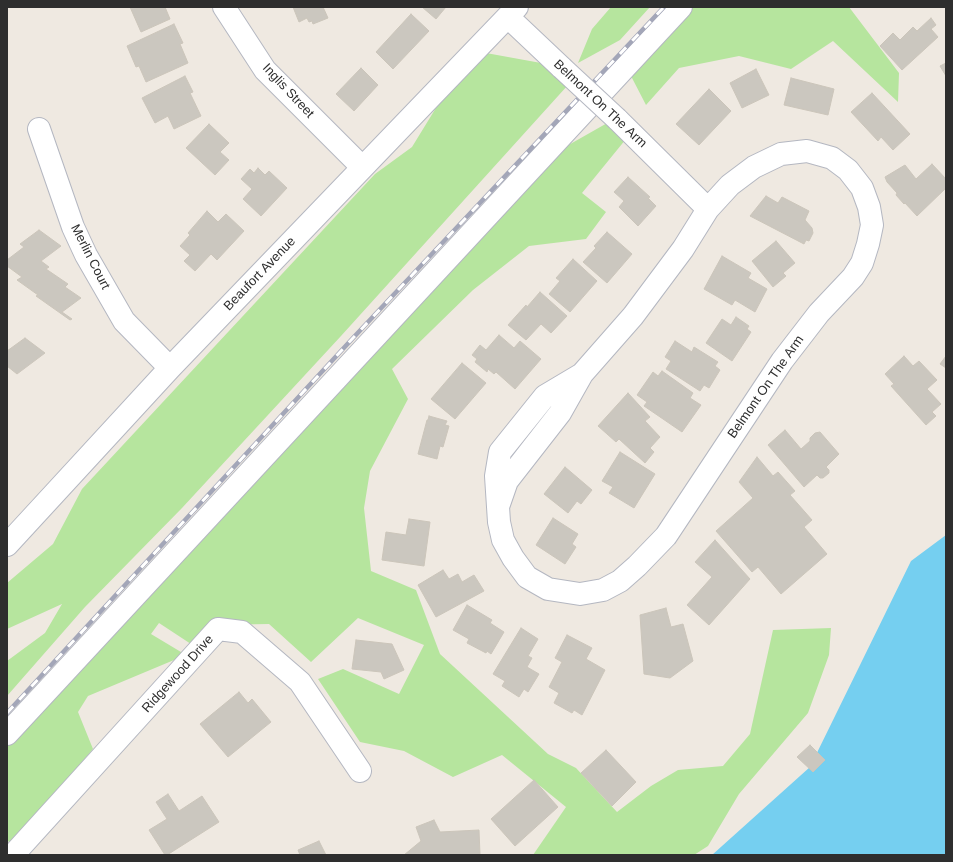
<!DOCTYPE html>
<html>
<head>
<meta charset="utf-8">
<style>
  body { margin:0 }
  #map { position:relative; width:953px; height:862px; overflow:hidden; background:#efe9e1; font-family:Arial,sans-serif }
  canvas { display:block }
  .frame { position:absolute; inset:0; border:8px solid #2e2e2e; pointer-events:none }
</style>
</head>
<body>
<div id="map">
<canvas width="953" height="862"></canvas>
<div class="frame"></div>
</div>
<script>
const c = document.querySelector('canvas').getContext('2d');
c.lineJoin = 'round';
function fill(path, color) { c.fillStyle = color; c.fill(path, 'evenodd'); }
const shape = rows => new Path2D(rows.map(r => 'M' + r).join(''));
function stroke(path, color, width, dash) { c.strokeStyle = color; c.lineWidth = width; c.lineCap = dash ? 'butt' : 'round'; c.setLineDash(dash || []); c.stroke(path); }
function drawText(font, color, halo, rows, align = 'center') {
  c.font = font + ' Arial,sans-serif'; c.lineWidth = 3.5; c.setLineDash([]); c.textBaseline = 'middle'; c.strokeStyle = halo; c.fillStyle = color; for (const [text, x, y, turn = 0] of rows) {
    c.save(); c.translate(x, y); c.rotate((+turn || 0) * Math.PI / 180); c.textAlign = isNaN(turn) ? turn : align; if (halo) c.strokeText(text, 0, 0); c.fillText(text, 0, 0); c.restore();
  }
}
const green = shape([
  [611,7,650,7,620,40,578,63,592,29],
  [690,7,849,7,899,73,898,102,833,41,791,69,739,56,679,68,646,105,631,76],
  [486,53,541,63,568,85,341,336,182,508,85,607,7,696,7,661,45,633,62,604,7,629,7,583,53,544,82,489,375,174,412,147,439,103],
  [609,122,626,139,582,193,606,212,586,239,529,246,473,290,392,369,408,399,370,471,364,508,371,571,416,590,440,654,548,754,576,768,617,812,651,786,678,770,723,766,750,734,773,630,831,628,829,655,808,713,739,794,708,846,694,855,533,855,566,807,502,755,453,777,404,751,360,742,318,679,343,669,399,694,424,645,358,618,311,662,269,624,213,625,194,646,159,623,151,634,186,655,88,696,78,712,93,749,13,843,7,841,7,744,565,147]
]);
const water = shape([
  [946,535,946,855,712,855,810,767,911,561]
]);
const building = shape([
  [130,7,165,7,170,19,141,32,130,7],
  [293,7,323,7,328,18,313,24,312,21,309,22,307,18,299,22,293,7],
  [422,7,446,7,436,19,422,7],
  [411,14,429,31,393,69,376,52,411,14],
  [931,18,936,25,931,29,938,37,902,70,880,46,893,33,900,40,913,27,917,31,931,18],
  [174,24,183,43,180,44,188,63,146,82,139,66,136,67,127,46,174,24],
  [946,63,946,76,940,66,946,63],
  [361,68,378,85,354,111,336,94,361,68],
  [756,69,769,95,742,108,730,83,756,69],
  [185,76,193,92,190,93,201,116,174,129,168,116,155,123,142,98,185,76],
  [791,78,834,89,828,115,784,105,791,78],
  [709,89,731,111,699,145,676,124,709,89],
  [872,93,910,134,893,150,881,137,878,141,851,112,872,93],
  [209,124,229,143,220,152,229,160,215,175,186,148,209,124],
  [932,164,946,179,946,188,917,216,905,203,904,204,896,195,897,193,887,182,885,177,905,165,916,179,932,164],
  [258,168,265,175,269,171,287,188,261,216,243,199,252,189,241,179,250,169,254,173,258,168],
  [628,177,650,197,648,198,656,206,638,226,619,207,624,201,614,192,628,177],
  [766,196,778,203,782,197,809,211,805,220,812,228,813,233,809,241,806,240,804,244,750,216,766,196],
  [207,211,218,222,226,214,244,231,217,260,211,254,195,271,184,261,190,255,180,246,190,235,188,233,207,211],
  [39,230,61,246,41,261,49,267,46,269,68,284,65,287,81,298,62,312,72,319,70,320,36,296,38,295,17,280,22,277,7,266,7,260,24,247,20,244,39,230],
  [607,232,632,254,607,283,583,262,596,248,594,246,607,232],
  [776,241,795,263,783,273,786,276,773,287,752,261,776,241],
  [722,256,751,273,748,278,767,289,755,312,735,300,732,305,704,289,722,256],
  [573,259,597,281,570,312,549,294,560,281,556,278,573,259],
  [540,292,567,316,551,333,541,324,526,340,508,325,526,305,527,307,540,292],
  [736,317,749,326,747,329,751,332,732,361,706,343,722,319,731,325,736,317],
  [499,335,514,348,520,341,541,359,515,389,496,372,494,374,488,369,487,372,475,362,477,359,472,355,480,345,486,350,499,335],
  [25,338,45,353,17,374,7,366,7,351,25,338],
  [675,341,692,352,694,347,718,362,715,366,720,370,709,388,704,385,700,391,666,369,671,361,665,357,675,341],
  [904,356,913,366,919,361,937,380,927,389,941,404,932,412,936,416,926,425,891,386,894,384,885,374,904,356],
  [946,356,946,368,940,364,946,356],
  [462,363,486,383,455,419,431,399,462,363],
  [662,371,693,393,690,398,701,405,682,432,644,406,647,402,637,395,653,372,658,376,662,371],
  [628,393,650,417,645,421,660,437,650,448,654,452,645,463,619,439,616,442,598,426,628,393],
  [429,416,447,421,445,425,449,426,443,447,440,446,437,459,418,454,427,420,428,420,429,416],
  [785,430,801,449,810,441,810,438,815,433,820,432,839,454,826,467,829,470,829,473,823,478,820,478,817,475,804,487,768,445,785,430],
  [620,452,655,474,634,508,609,493,613,487,602,481,620,452],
  [757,457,773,476,778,472,795,491,790,495,812,520,804,527,827,554,781,594,758,567,752,572,716,531,753,498,739,482,757,457],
  [565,467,592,490,581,504,577,501,568,513,544,494,565,467],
  [553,518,578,534,572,544,576,547,565,564,536,545,553,518],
  [409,519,430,522,424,566,382,560,386,532,406,535,409,519],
  [715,540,750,579,709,625,687,605,712,577,695,562,715,540],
  [443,570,449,579,458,574,462,582,474,575,484,591,436,617,418,585,443,570],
  [467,605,492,620,490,623,504,632,491,654,487,651,486,653,467,643,469,639,453,630,467,605],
  [666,608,671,627,683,624,693,661,670,678,644,674,640,615,666,608],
  [521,628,538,639,528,656,532,658,527,667,539,674,528,692,524,689,519,697,502,686,505,681,493,674,521,628],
  [567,635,592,648,586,659,605,670,582,715,574,710,572,713,554,703,559,693,549,687,562,662,555,658,567,635],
  [356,640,392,644,404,670,384,679,381,672,352,669,356,640],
  [239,692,248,703,252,699,271,722,228,757,200,724,239,692],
  [810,745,825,760,813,772,797,757,810,745],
  [606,750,636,782,612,806,581,773,606,750],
  [534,780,558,807,515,846,491,819,534,780],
  [168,794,179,811,202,796,219,822,167,855,165,855,149,830,167,819,156,802,168,794],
  [434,820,440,832,479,830,480,855,404,855,421,841,416,827,434,820],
  [319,841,326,855,300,855,298,850,319,841]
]);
const minor = shape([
  [224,7,265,70,362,167],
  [508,17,562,68],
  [617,119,708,209],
  [39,129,73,227,86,255,124,321,170,368],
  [499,504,507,481,560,413,582,374,633,316,683,249,708,209,730,185,754,167,781,154,807,151,832,158,848,170,862,188,869,207,872,225,868,244,862,263,853,277,819,313,782,361,666,536,637,566,620,581,603,590,580,594,548,589,527,577,513,558,503,540,499,522,496,476,500,452,545,396,582,374],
  [7,545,170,368,517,7],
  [7,734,681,7],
  [13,855,218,629,242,632,300,682,360,771]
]);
const rail = shape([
  [7,713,353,338,664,7]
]);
const minorBridge = shape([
  [562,68,617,119]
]);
const streetNames = [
  ["Inglis Street",288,91,47],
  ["Belmont On The Arm",600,104,43],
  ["Merlin Court",90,257,63],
  ["Beaufort Avenue",260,274,-46],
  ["Belmont On The Arm",766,387,-55],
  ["Ridgewood Drive",178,674,-48]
];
fill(green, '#b6e59e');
fill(water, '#75cff0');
fill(building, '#cbc7bf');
stroke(building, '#cbc5ba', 1);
stroke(minor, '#b4b7c1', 24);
stroke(minor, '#fff', 22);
stroke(rail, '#a3a6b8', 4.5);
stroke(rail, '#fff', 3, [9]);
stroke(minorBridge, '#b4b7c1', 24, []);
stroke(minorBridge, '#fff', 22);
drawText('13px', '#2e2e2e', '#fff', streetNames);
</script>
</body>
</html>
